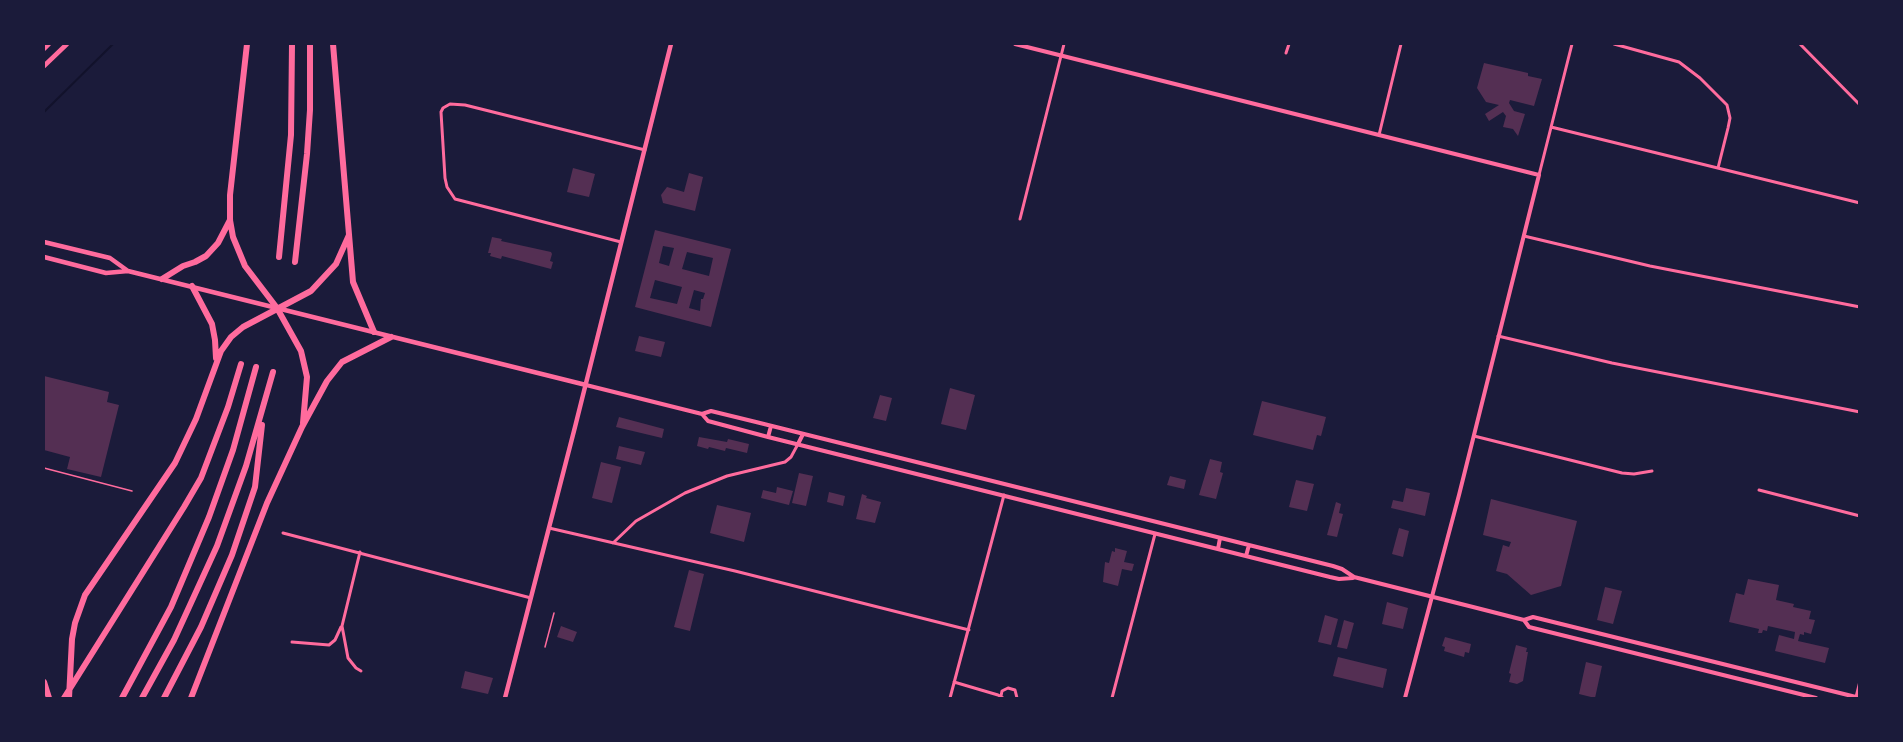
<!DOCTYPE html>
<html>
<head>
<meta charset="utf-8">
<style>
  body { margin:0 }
  #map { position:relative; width:1903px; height:742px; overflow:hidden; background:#1b1b3a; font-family:"Nunito Sans",sans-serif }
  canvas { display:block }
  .frame { position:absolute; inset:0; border:45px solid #1b1b3a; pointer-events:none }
</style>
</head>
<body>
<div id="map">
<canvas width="1903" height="742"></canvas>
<div class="frame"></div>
</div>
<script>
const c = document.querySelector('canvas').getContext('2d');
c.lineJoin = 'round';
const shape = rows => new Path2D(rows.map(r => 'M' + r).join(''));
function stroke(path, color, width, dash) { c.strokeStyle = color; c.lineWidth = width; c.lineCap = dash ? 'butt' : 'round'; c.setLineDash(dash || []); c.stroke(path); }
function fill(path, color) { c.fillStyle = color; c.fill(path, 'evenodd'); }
const stream = shape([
  [44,112,113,44]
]);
const building = shape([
  [1484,63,1528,73,1528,76,1542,79,1534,106,1510,100,1509,103,1514,111,1525,114,1518,136,1513,129,1503,127,1506,116,1503,112,1489,121,1485,114,1499,105,1486,102,1477,88],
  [573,168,595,174,589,197,567,192],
  [689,173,703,177,695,211,663,203,661,195,667,187,684,192],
  [655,230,731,249,711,327,635,307],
  [663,246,674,248,669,266,659,263],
  [687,252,713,258,709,276,682,269],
  [655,280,682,287,677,304,650,298],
  [694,290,705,293,703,299,701,299,700,311,689,308],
  [492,237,502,239,501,241,551,252,552,254,550,261,553,262,551,269,502,256,501,259,490,256,491,253,488,253],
  [639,336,665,342,661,357,635,351],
  [44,376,109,392,107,402,119,405,101,477,67,469,70,457,44,450],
  [950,388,975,395,966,430,941,424],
  [880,395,892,398,886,421,873,418],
  [1262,401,1326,417,1321,436,1317,435,1313,450,1253,435],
  [619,417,664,429,662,438,616,427],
  [699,437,727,442,728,439,749,444,747,453,726,448,725,451,709,447,708,449,697,446],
  [619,446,645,452,641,465,616,459],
  [1210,459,1222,462,1220,472,1223,473,1216,499,1199,495],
  [601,462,621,467,612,503,592,498],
  [799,473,813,476,806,506,792,503],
  [1170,476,1186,480,1184,489,1167,485],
  [1296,480,1314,484,1307,511,1289,507],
  [777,487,793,491,789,505,761,498,763,490,776,493],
  [1406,488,1430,493,1425,516,1391,508,1393,500,1403,502],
  [829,492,845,496,843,506,827,502],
  [862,494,867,496,866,498,881,502,875,523,856,519],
  [1491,499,1577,521,1561,586,1531,595,1507,574,1496,571,1503,545,1509,547,1511,542,1483,535],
  [1336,502,1341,504,1339,513,1343,514,1337,537,1327,535],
  [717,505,751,513,744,542,710,533],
  [1399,528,1409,531,1403,557,1392,554],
  [1115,548,1127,551,1124,562,1134,564,1132,571,1122,569,1118,586,1103,582,1105,562,1109,563,1112,551,1115,552],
  [689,570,704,574,690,631,674,627],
  [1748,579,1779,585,1776,600,1794,604,1793,607,1811,611,1809,619,1815,620,1811,634,1804,632,1804,635,1800,634,1798,641,1829,648,1825,663,1775,651,1779,635,1794,639,1795,632,1768,626,1767,631,1763,630,1762,633,1758,633,1759,629,1729,622,1736,593,1744,595],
  [1605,587,1622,591,1613,624,1597,620],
  [1387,602,1408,608,1403,629,1382,624],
  [1325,615,1338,619,1331,645,1318,642],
  [1344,620,1354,623,1347,649,1337,647],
  [561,626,577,632,573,642,557,637],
  [1445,637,1471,644,1469,653,1465,652,1464,657,1444,651,1445,647,1442,646],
  [1516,645,1527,648,1526,652,1528,652,1523,681,1517,684,1509,682,1511,674,1509,673],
  [1338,657,1387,669,1383,688,1333,676],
  [1586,662,1602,666,1595,698,1579,694],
  [465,671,493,678,488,694,461,688]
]);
const service = shape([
  [44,468,132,491],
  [545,647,554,613]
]);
const minor = shape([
  [1614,44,1679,62,1700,78,1727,105,1730,118,1728,128,1718,168],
  [1800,44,1860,105],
  [1286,53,1289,44],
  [1551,127,1860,203],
  [1379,135,1401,44],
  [1539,175,1572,44],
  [1020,219,1064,44],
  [1524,236,1650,266,1860,307],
  [621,242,455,199,447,187,445,178,441,112,443,108,450,104,465,105,645,150],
  [1498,336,1612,363,1860,412],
  [1474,436,1622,473,1634,474,1652,471],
  [1759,490,1860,516],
  [549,528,735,571,969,630],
  [283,533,531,598],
  [613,543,636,521,685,493,727,476,785,462,791,457,798,444],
  [360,552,342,626,348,658,356,668,361,671],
  [292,642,329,645,335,640,341,627],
  [954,682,998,695,1003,698],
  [1001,696,1002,691,1008,688,1015,690,1017,698],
  [1856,697,1860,681],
  [950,698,1004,495],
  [1112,698,1155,534]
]);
const tertiary = shape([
  [1015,44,1539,175,1459,495,1405,698],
  [586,385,702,414,711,411,756,422,1333,566,1342,569,1354,577,1473,607,1524,620,1533,617,1860,698],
  [702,414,708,421,768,437,1330,577,1339,579,1353,578],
  [768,437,771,426],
  [798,444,803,434],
  [1218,549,1220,538],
  [1246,556,1249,545],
  [1524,620,1529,627,1816,698]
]);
const secondary = shape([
  [44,49,49,44],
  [44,66,67,44],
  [44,242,110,258,128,271,586,385],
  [44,257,106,273,128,271],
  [505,698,575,427,671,44]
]);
const motorway = shape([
  [247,44,230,195,230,220,233,237,245,266,277,308,301,351,307,377,303,423],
  [333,44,353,282,374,332],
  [279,257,291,135,292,44],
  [295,262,307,154,310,110,310,44],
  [162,279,183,266,195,262,206,256,218,243,230,220],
  [192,286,212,324,215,340,216,358],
  [44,682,49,698],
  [64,698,184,507,201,478,228,407,241,364],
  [69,698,72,639,75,623,85,595,175,463,196,419,221,351,231,337,243,327,311,291,336,264,349,235],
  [122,698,171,607,209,517,233,450,256,367],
  [142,698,174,640,217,546,246,466,273,372],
  [164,698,201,627,232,555,255,487,262,425],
  [191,698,267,503,302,427,327,381,342,362,391,337]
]);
stroke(stream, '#12122b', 2);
fill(building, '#542f53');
stroke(service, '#ff6b9d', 1.5);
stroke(minor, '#ff6b9d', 3);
stroke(tertiary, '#ff6b9d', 4);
stroke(secondary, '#ff6b9d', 4.5);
stroke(motorway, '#ff6b9d', 6);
</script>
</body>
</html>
